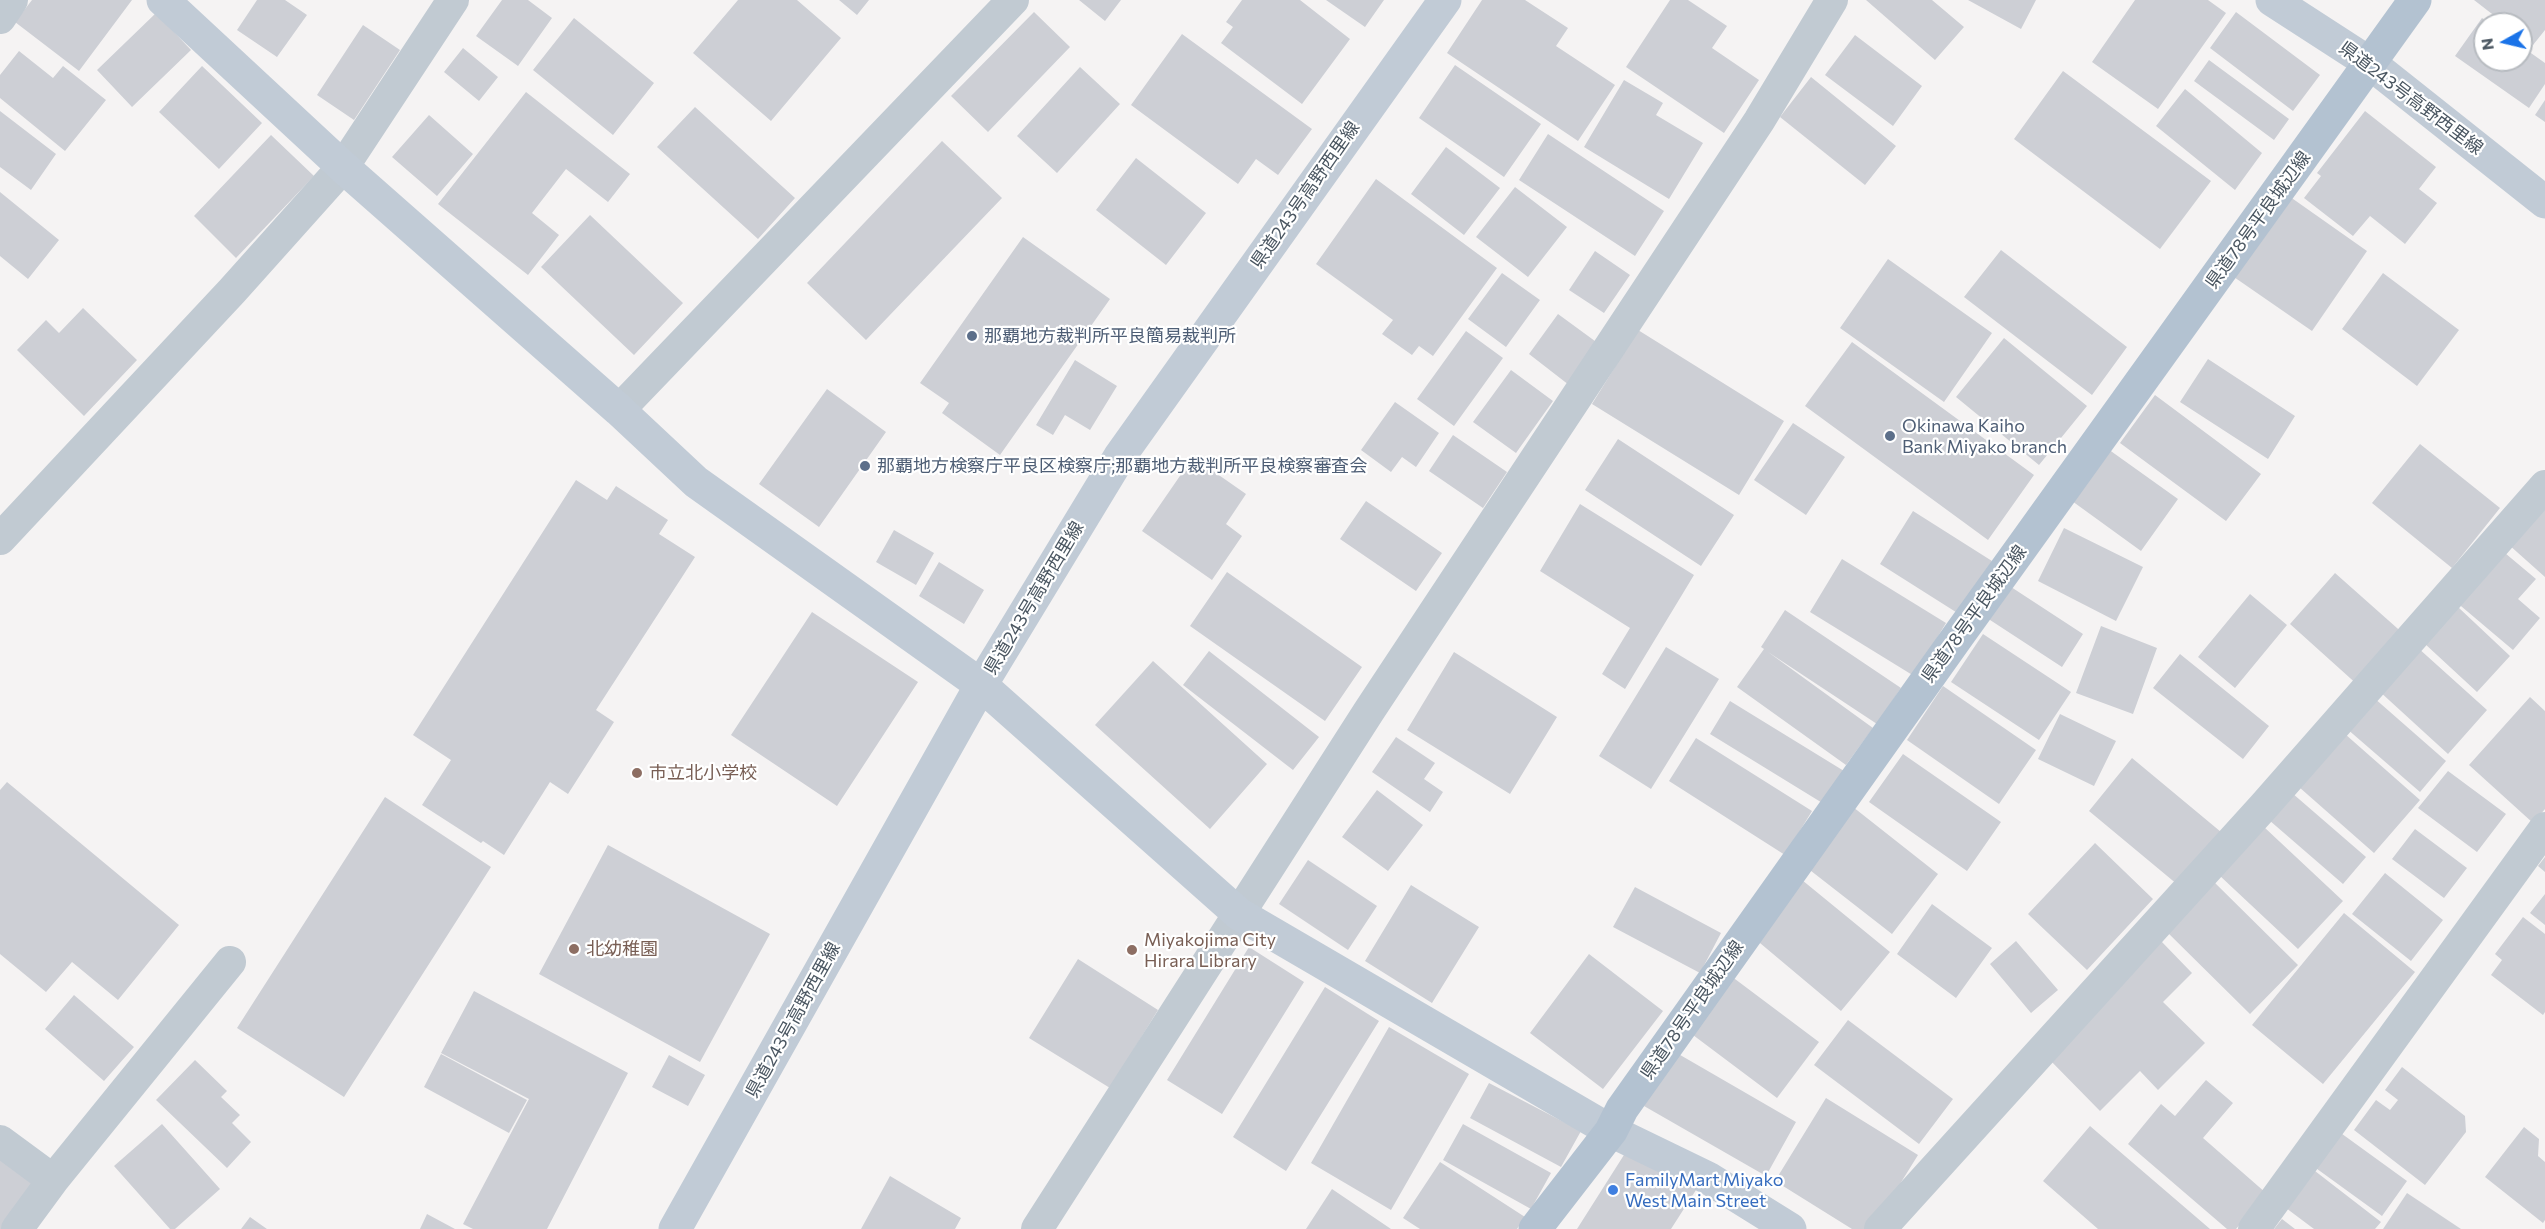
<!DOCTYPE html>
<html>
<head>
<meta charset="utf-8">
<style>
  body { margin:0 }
  #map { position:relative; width:2545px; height:1229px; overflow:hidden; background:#f5f3f3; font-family:Commissioner,sans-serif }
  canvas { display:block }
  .north { position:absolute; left:2473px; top:12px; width:60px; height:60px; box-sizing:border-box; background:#fff; border:2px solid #b7bbc0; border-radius:50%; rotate:262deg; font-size:16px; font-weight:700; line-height:24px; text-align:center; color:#4a5661 }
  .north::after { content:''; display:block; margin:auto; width:21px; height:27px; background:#1a73e8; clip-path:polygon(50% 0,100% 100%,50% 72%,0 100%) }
</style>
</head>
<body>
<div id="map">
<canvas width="2545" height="1229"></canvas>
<div class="north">N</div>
</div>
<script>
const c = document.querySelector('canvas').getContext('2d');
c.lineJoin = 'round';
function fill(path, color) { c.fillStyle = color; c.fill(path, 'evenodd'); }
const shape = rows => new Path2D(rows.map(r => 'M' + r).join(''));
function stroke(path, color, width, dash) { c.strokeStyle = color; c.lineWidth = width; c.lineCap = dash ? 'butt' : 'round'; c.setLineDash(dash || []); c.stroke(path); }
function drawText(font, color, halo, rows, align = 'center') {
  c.font = font + ' Commissioner,"Noto Sans JP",sans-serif'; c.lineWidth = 4.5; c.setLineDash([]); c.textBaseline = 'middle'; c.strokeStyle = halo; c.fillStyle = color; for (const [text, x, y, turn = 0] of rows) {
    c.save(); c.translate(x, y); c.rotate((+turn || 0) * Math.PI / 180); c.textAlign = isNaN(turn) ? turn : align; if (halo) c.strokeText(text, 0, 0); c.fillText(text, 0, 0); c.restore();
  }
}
const building = shape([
  [32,0,132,0,79,71,15,22],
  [257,0,285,0,307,15,277,57,237,30],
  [502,0,528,0,552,18,518,66,476,36],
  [738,0,797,0,841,38,771,121,693,53],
  [839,0,869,0,857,15],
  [1079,0,1121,0,1105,21],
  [1242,0,1300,0,1350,39,1302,104,1221,43,1233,27,1226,22],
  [1326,0,1384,0,1365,27],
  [1482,0,1525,0,1568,28,1556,46,1615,85,1578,141,1447,53],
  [1670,0,1688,0,1727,26,1712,48,1759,80,1724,133,1626,67],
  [1866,0,1932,0,1964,27,1935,60],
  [1968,0,2036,0,2021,29],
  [2135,0,2208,0,2226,13,2158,109,2092,62],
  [2474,0,2545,0,2545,30,2533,45,2521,36,2521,24,2505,24],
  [1034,12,1070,47,988,132,951,96],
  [2236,12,2320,75,2293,111,2210,48],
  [156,13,191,50,132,107,97,70],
  [574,18,654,83,613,135,533,70],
  [2482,18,2490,24,2485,24,2485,60,2521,60,2521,46,2545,63,2545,84,2529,108,2455,56],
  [363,25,400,50,354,120,317,95],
  [1182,34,1312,129,1278,175,1256,159,1238,184,1131,105],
  [1855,35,1922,86,1893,126,1825,75],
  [463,48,498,77,479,101,444,72],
  [19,51,53,78,63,66,106,100,65,151,0,98,0,75],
  [2209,60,2289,119,2274,140,2194,81],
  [1455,65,1541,124,1504,177,1419,118],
  [202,66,262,123,219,169,159,112],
  [1080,67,1120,104,1057,173,1017,136],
  [2063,71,2211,181,2160,249,2014,139],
  [1811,77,1896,146,1865,185,1780,117],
  [1624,80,1663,103,1656,115,1703,143,1669,199,1584,147],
  [2185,89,2262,153,2235,190,2156,126],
  [526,92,630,174,608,202,566,169,532,213,559,235,528,275,438,204],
  [2545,100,2545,122,2535,115],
  [695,107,795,198,758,239,657,147],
  [0,111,56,154,31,190,0,167],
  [2365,111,2436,167,2419,189,2437,203,2405,244,2370,216,2353,236,2304,198,2321,176,2317,173],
  [429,115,473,154,437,196,392,157],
  [1548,134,1664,211,1635,256,1519,180],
  [271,135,314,176,236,258,194,216],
  [942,141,1002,198,866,340,807,283],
  [1446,147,1500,188,1464,235,1411,194],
  [1136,158,1206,213,1166,265,1096,210],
  [1376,179,1497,268,1433,356,1419,346,1412,355,1382,334,1393,320,1316,264],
  [1515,187,1567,227,1528,277,1476,237],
  [0,192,59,240,28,279,0,256],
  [2286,194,2367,251,2312,331,2231,275],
  [590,215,683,303,634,355,541,267],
  [1023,237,1110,299,1000,455,942,413,949,403,920,383],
  [2001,250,2127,347,2092,395,1964,297],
  [1595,251,1630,275,1604,313,1569,290],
  [1888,259,1992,333,1944,402,1840,328],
  [1502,273,1540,300,1506,347,1468,319],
  [2383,273,2459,330,2417,386,2342,329],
  [83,308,137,360,84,416,17,350,46,320,59,333],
  [1558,314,1599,344,1569,385,1529,354],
  [1638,330,1784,421,1739,495,1592,404],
  [1466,331,1503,358,1454,426,1417,399],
  [2004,338,2087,406,2039,465,1956,397],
  [1852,342,2034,475,1988,540,1805,406],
  [2208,359,2295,416,2268,459,2180,402],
  [1075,360,1117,386,1090,430,1065,415,1053,435,1036,425],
  [1511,370,1553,401,1516,453,1473,422],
  [827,389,886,432,819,527,759,484],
  [2155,395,2261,474,2226,521,2120,443],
  [1395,402,1439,433,1416,467,1402,457,1391,472,1361,450],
  [1793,423,1845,457,1806,515,1754,480],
  [1453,435,1507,472,1483,508,1429,471],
  [1618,439,1734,515,1701,566,1585,490],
  [2420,444,2500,508,2452,568,2372,503],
  [2108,449,2178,499,2141,551,2072,501],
  [1193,457,1246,494,1226,524,1242,536,1212,580,1142,531],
  [576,480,607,500,616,486,668,520,659,534,695,557,596,710,614,722,568,794,550,782,504,855,483,841,481,843,422,805,451,760,413,735],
  [1366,501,1442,553,1416,591,1340,539],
  [2545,502,2545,577,2508,544],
  [1580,504,1694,575,1625,689,1602,674,1630,628,1540,571],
  [1913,511,1992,561,1959,614,1880,564],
  [2064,528,2143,567,2116,621,2038,581],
  [894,530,934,553,916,585,876,562],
  [2499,548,2536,579,2518,599,2540,618,2513,650,2455,601],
  [1842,559,1946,623,1914,676,1810,612],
  [939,562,984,590,964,624,919,596],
  [1227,572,1362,667,1325,721,1190,626],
  [2335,573,2406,636,2360,687,2290,624],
  [2008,585,2083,634,2062,667,1987,618],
  [2250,594,2287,625,2235,688,2198,657],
  [2458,607,2510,656,2477,692,2424,643],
  [1785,610,1901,688,1877,724,1768,652,1873,728,1846,765,1737,687,1764,649,1761,647],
  [812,612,918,682,837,806,731,735],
  [2101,626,2157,648,2133,714,2076,693],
  [1983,634,2071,692,2039,740,1951,682],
  [1666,647,1719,679,1651,789,1599,756],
  [2417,647,2487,710,2448,754,2378,690],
  [1209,651,1319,737,1293,770,1183,685],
  [1454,652,1557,717,1510,794,1407,730],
  [2180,654,2269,726,2243,759,2153,688],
  [1153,661,1267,764,1210,829,1095,725],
  [1943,686,2036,750,1999,804,1907,740],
  [2373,697,2446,761,2420,792,2346,728],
  [2530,697,2545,711,2545,809,2533,823,2469,765],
  [1730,701,1844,771,1824,804,1710,734],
  [2060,714,2116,741,2094,786,2038,759],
  [2345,734,2420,800,2374,853,2299,787],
  [1396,737,1435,763,1424,779,1443,792,1430,812,1372,772],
  [1696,738,1812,811,1785,855,1669,781],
  [1903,754,2001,822,1967,871,1869,802],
  [2132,758,2221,832,2178,885,2089,811],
  [2448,771,2506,814,2477,852,2418,808],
  [7,782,179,925,118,1000,72,962,46,992,0,954,0,790],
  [1377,790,1423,825,1388,871,1342,837],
  [2292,793,2366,857,2343,884,2269,820],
  [385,797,491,867,344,1097,237,1028],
  [1853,807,1938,874,1892,934,1806,867],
  [2264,827,2343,901,2298,949,2219,875],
  [2415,829,2467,868,2444,898,2392,859],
  [2095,843,2153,899,2087,970,2028,914],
  [608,845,770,934,700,1062,539,974],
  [2545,857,2545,872,2538,866],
  [1308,860,1377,906,1348,950,1279,904],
  [2385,873,2443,920,2411,961,2352,914],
  [1802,880,1890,952,1841,1011,1754,938],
  [2212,880,2298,965,2250,1014,2164,929],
  [1411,885,1479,927,1432,1003,1365,961],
  [1635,887,1721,933,1700,973,1613,927],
  [2545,894,2545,925,2530,913],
  [1932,904,1992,948,1956,998,1897,954],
  [2344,913,2415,972,2323,1084,2252,1025],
  [2523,917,2545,934,2545,1012,2543,1015,2491,975,2502,960,2495,954],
  [2016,941,2058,990,2031,1013,1990,964],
  [2161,941,2192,973,2163,1002,2205,1043,2158,1090,2140,1071,2100,1111,2046,1056],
  [1249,947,1304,982,1222,1114,1167,1080],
  [1589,954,1663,1011,1603,1089,1530,1033],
  [1078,959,1158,1010,1110,1088,1029,1038],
  [1731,976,1819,1042,1777,1098,1689,1032],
  [1325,987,1379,1021,1286,1171,1233,1137],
  [474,991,628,1073,547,1229,473,1229,463,1224,529,1099,441,1053],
  [74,995,134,1047,104,1081,45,1029],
  [1848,1020,1953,1099,1919,1144,1814,1065],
  [1389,1027,1469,1074,1391,1210,1311,1163],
  [1675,1052,1796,1122,1766,1176,1644,1106],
  [441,1054,527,1100,509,1133,424,1087],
  [669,1055,705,1075,688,1106,652,1087],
  [195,1060,227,1091,221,1097,240,1115,232,1123,251,1142,227,1168,156,1100],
  [2402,1067,2465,1116,2466,1132,2425,1185,2354,1130,2376,1100,2390,1110,2398,1100,2385,1090],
  [2206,1080,2233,1103,2203,1138,2266,1193,2236,1229,2227,1229,2128,1144,2161,1104,2175,1116],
  [1489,1083,1581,1131,1561,1167,1470,1118],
  [1826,1098,1918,1155,1872,1229,1852,1229,1775,1181],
  [162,1124,220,1189,175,1229,170,1229,114,1166],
  [1463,1124,1551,1173,1531,1209,1443,1160],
  [2090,1126,2210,1229,2098,1229,2043,1181],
  [2524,1127,2539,1139,2538,1156,2545,1162,2545,1220,2543,1223,2485,1177],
  [2338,1131,2407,1181,2382,1216,2313,1166],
  [0,1146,47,1181,13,1229,0,1229],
  [1629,1147,1696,1190,1671,1229,1577,1229],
  [1440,1162,1525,1217,1517,1229,1420,1229,1403,1218],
  [2315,1171,2381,1222,2375,1229,2314,1229,2286,1208],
  [890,1176,961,1218,955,1229,861,1229],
  [1332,1189,1391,1229,1306,1229],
  [2407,1193,2461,1229,2383,1229],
  [427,1214,455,1229,420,1229],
  [250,1217,267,1229,241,1229],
  [2282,1219,2295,1229,2274,1229]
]);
const street = shape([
  [0,18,12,0],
  [619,410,1013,0],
  [0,539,232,291,343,167,453,0],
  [0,1141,53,1180],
  [17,1229,53,1180,230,962],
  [1037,1229,1369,711,1759,121,1832,0],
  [1880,1229,2264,806,2545,486],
  [2254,1229,2545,828]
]);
const secondary = shape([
  [163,0,343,167,619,410,696,482,981,685,1239,914,1611,1131,1708,1178,1790,1229],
  [2272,0,2371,64,2545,202],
  [675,1229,981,685,1120,456,1445,0]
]);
const primary = shape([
  [1535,1229,1611,1131,1622,1109,1958,636,2415,0]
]);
const markers = [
  [972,336,6,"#5c6f8a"],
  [1890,436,6,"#5c6f8a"],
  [865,466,6,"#5c6f8a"],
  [637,773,6,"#8d6e63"],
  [574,949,6,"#8d6e63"],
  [1132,950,6,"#8d6e63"],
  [1613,1190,6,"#3f7fe0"]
];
const streetNames = [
  ["県道243号高野西里線",2411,98,37],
  ["県道243号高野西里線",1305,195,-55],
  ["県道78号平良城辺線",2258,220,-54],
  ["県道243号高野西里線",1034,598,-59],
  ["県道78号平良城辺線",1974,614,-54],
  ["県道78号平良城辺線",1692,1010,-55],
  ["県道243号高野西里線",793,1020,-61]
];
const serviceNames = [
  ["那覇地方裁判所平良簡易裁判所",984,336],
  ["Okinawa Kaiho",1902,426],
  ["Bank Miyako branch",1902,447],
  ["那覇地方検察庁平良区検察庁;那覇地方裁判所平良検察審査会",877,466]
];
const educationNames = [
  ["市立北小学校",649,773],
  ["Miyakojima City",1144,940],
  ["Hirara Library",1144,961],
  ["北幼稚園",586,949]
];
const shopNames = [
  ["FamilyMart Miyako",1625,1180],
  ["West Main Street",1625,1201]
];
fill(building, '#cdcfd5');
stroke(street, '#c1cad2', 32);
stroke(secondary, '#c1cbd6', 33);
stroke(primary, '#b3c2d1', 33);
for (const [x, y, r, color] of markers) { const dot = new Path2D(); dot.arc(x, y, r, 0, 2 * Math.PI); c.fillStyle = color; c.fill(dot); stroke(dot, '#fff', 2); }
drawText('18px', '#4a5661', '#fff', streetNames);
drawText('18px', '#4e5e75', '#fff', serviceNames, 'left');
drawText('18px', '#785e54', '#fff', educationNames, 'left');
drawText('18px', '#366cbe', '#fff', shopNames, 'left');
</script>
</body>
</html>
